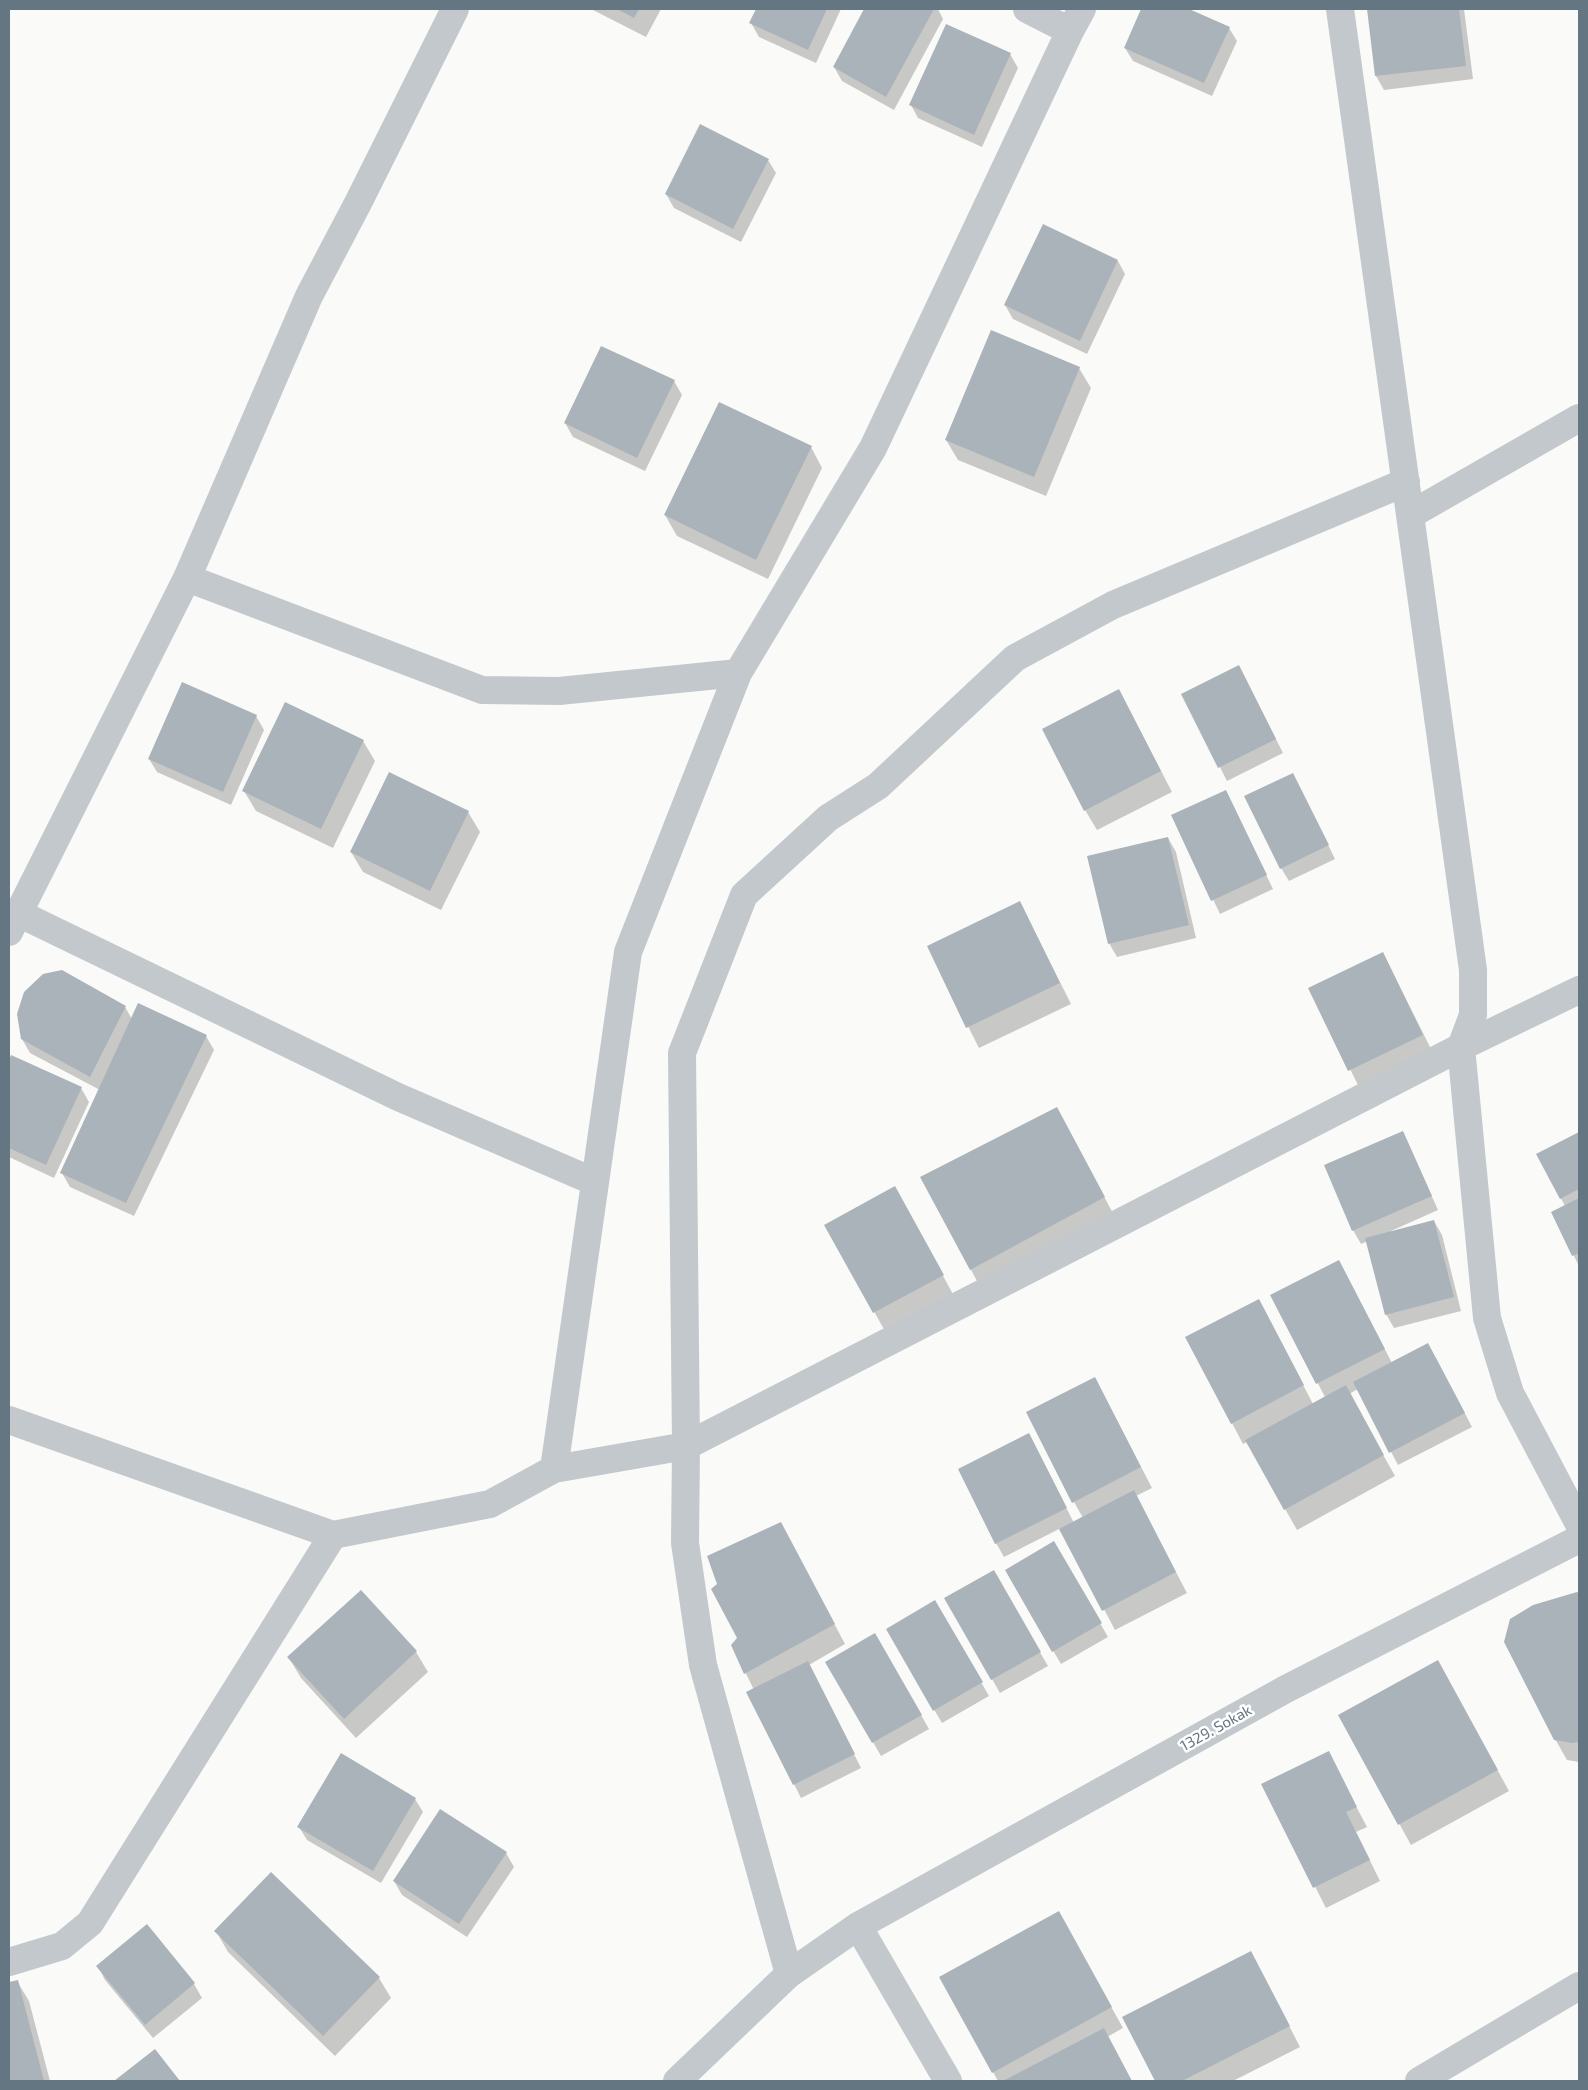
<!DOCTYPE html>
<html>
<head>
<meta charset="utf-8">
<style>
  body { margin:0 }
  #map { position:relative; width:1588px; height:2090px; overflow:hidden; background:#fafaf8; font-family:"Exo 2",sans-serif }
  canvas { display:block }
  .frame { position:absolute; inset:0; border:10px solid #657683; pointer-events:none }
</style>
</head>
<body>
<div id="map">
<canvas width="1588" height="2090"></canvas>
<div class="frame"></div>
</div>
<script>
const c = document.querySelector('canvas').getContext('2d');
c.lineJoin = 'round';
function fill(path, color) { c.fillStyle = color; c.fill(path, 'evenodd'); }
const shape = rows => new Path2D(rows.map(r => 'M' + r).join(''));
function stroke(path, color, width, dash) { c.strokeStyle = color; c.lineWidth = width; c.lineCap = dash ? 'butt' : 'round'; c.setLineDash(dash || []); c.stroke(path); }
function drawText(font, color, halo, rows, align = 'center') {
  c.font = font + ' "Exo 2",sans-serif'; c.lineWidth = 5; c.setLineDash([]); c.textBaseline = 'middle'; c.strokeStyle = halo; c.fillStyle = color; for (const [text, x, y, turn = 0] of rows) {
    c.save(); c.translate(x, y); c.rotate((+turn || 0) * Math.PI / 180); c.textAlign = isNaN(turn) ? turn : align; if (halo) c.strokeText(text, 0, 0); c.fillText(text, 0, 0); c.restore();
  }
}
const shadow = shape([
  [591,9,661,9,646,37],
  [757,9,841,9,816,63,759,37,751,23],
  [866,9,938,9,943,19,894,110,842,81,834,67],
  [1142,9,1186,9,1229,28,1237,41,1212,96,1133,61,1125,48],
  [1368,9,1464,9,1473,79,1384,90,1376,76],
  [1010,54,1018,68,982,147,918,118,911,105],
  [768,160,776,173,741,242,674,208,666,194],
  [1118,261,1125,274,1087,354,1013,319,1005,305],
  [1079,368,1091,388,1046,496,958,460,946,440],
  [674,381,682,395,645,471,573,437,565,423],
  [811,447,822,468,768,579,677,536,665,515],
  [1246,680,1283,753,1227,781,1183,694],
  [1130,711,1172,792,1097,830,1085,810],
  [256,716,264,730,231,805,157,772,149,759],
  [363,741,375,761,333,848,256,811,244,791],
  [1300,788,1335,859,1289,881,1281,868],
  [1225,791,1273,889,1220,914,1173,816],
  [468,812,480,832,441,910,363,872,351,852],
  [1168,838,1176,852,1196,938,1117,957,1109,943],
  [1020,902,1071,1004,979,1048,928,947],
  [1383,953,1434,1055,1361,1091,1310,989],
  [125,1007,132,1019,206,1036,214,1050,134,1216,70,1187,62,1173,100,1090,30,1053,22,1039],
  [12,1057,81,1088,89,1102,54,1178,9,1157,9,1063],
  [1068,1129,1115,1217,978,1283,922,1178],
  [1403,1132,1438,1210,1391,1231,1391,1232,1434,1221,1442,1235,1461,1311,1394,1328,1386,1314,1368,1241,1361,1244,1353,1230],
  [1579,1133,1579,1266,1552,1212,1565,1206,1538,1155],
  [906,1208,954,1296,886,1333,826,1225],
  [1339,1261,1392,1363,1436,1358,1472,1427,1398,1465,1358,1389,1349,1394,1395,1476,1297,1530,1247,1442,1243,1444,1232,1423,1270,1321,1313,1404,1325,1397,1272,1296],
  [1095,1378,1152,1488,1136,1496,1187,1593,1115,1630,1061,1528,1004,1557,996,1543,1029,1435,1074,1523,1083,1518,1074,1502],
  [1054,1543,1108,1637,1061,1664,1006,1571],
  [792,1544,845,1644,809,1665,861,1768,801,1798,794,1784,754,1690,732,1645,739,1638],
  [993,1572,1048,1666,1000,1693,946,1599],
  [1577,1593,1579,1594,1579,1762,1567,1760,1555,1739],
  [935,1602,989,1696,942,1723,887,1630],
  [875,1634,929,1729,881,1756,827,1662],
  [416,1652,428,1672,356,1738,301,1678,289,1658],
  [1449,1682,1509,1791,1411,1845,1340,1716],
  [1328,1753,1367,1827,1356,1832,1380,1881,1326,1908,1263,1785],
  [415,1799,423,1812,381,1883,307,1840,299,1827],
  [506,1853,514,1867,467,1937,402,1895,394,1881],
  [147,1926,194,1984,202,1998,153,2038,105,1980,98,1966],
  [216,1931,379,1978,391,1998,335,2056,228,1952],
  [1070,1933,1123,2028,1107,2037,1131,2081,998,2081,941,1977],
  [1262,1973,1300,2047,1233,2081,1156,2081,1123,2018],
  [17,1981,29,2001,50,2081,9,2081,9,1983],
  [155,2051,178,2081,116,2081]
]);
const building = shape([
  [617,9,639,9,634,18],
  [756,9,827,9,808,50,749,23],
  [864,9,934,9,886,97,833,67],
  [1141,9,1189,9,1230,27,1204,83,1124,48],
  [1367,9,1459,9,1466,66,1375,76],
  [946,24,1011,53,974,135,909,105],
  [700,124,769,159,733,229,665,194],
  [1043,224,1118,260,1080,341,1004,305],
  [991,330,1080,367,1034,477,945,440],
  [601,346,675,380,637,458,564,423],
  [719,402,812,446,756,560,664,515],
  [1239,665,1276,739,1218,768,1181,694],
  [182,682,257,715,223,792,148,759],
  [1119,689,1161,771,1084,811,1042,729],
  [285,702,364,740,321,829,242,791],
  [389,772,469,811,430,891,350,852],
  [1293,773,1329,845,1280,869,1244,796],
  [1226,790,1267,875,1211,901,1171,815],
  [1168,837,1189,925,1108,944,1087,856],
  [1020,901,1060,983,966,1028,927,946],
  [1383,952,1423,1035,1348,1071,1308,988],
  [62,970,126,1006,90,1077,21,1039,17,1014,24,992,43,974],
  [138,1003,207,1035,126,1203,60,1173],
  [11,1055,82,1087,46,1165,9,1148,9,1060],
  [1057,1107,1105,1197,970,1270,920,1177],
  [1403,1131,1432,1196,1352,1231,1324,1165],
  [1579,1132,1579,1189,1560,1199,1536,1154],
  [895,1186,944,1275,873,1313,824,1225],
  [1579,1198,1579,1253,1572,1256,1551,1212],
  [1434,1220,1454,1297,1385,1315,1365,1238],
  [1339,1260,1385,1349,1316,1384,1270,1295],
  [1259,1299,1304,1385,1231,1424,1185,1337],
  [1428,1343,1465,1413,1389,1453,1353,1382],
  [1095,1377,1141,1467,1072,1503,1026,1412],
  [1346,1385,1384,1455,1284,1510,1245,1440],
  [1029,1433,1067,1508,995,1544,958,1469],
  [1134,1490,1176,1572,1102,1611,1059,1529],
  [781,1522,835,1624,744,1674,731,1645,737,1638,711,1589,717,1584,707,1556],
  [1054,1541,1102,1623,1052,1652,1005,1570],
  [994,1570,1041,1652,991,1680,944,1598],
  [361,1590,417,1651,344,1719,287,1657],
  [1577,1592,1579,1593,1579,1742,1572,1743,1554,1740,1504,1642,1510,1619,1533,1605],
  [935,1600,983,1682,933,1711,886,1629],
  [875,1633,922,1715,872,1743,825,1662],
  [1438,1660,1498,1770,1398,1825,1338,1715],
  [808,1661,855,1754,793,1785,746,1692],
  [1329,1751,1357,1807,1346,1812,1370,1860,1313,1888,1261,1784],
  [341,1753,416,1798,373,1871,297,1827],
  [440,1809,507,1852,459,1924,393,1881],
  [271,1872,380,1977,323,2036,214,1931],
  [1059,1911,1112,2007,992,2073,939,1977],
  [147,1924,195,1983,145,2025,96,1966],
  [1251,1951,1290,2026,1182,2081,1155,2081,1122,2017],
  [18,1980,44,2081,9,2081,9,1982],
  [1104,2028,1132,2081,1003,2081],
  [155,2049,180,2081,114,2081]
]);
const minor = shape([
  [1027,9,1070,31],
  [1340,9,1473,970,1473,1015,1461,1047,1487,1318,1510,1393,1579,1524],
  [1410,515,1579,418],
  [187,578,482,690,559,691,738,673],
  [18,913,398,1097,595,1182],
  [9,932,187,578,309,296,358,203,455,9],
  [9,1420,333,1535,490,1504,554,1469,686,1446,1461,1047,1579,990],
  [554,1469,628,952,738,673,873,448,1070,31,1082,9],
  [858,1926,948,2081],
  [9,1962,62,1946,90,1923,333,1535],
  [789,1974,703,1665,685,1543,686,1446,682,1053,744,895,828,818,878,786,1015,658,1113,605,1406,482],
  [677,2081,789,1974,858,1926,1286,1689,1579,1539],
  [1419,2081,1579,1986]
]);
const streetNames = [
  ["1329. Sokak",1216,1728,-29]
];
fill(shadow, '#0003');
fill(building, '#aab3b9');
stroke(minor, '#c3c8cc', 28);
drawText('15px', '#657683', '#fff', streetNames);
</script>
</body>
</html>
